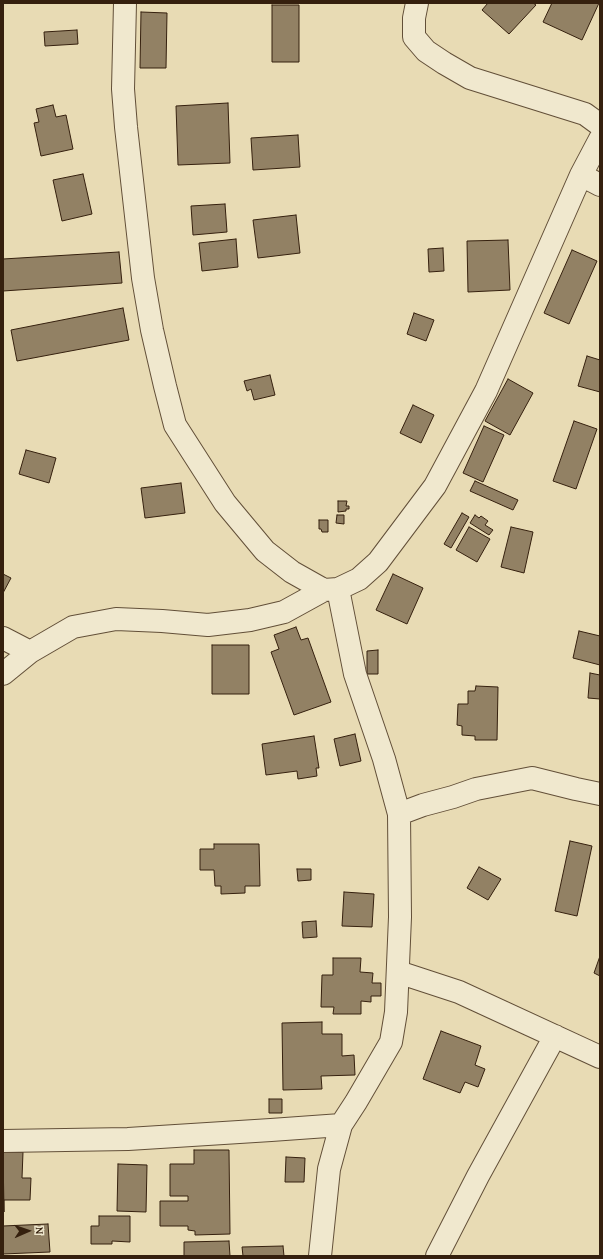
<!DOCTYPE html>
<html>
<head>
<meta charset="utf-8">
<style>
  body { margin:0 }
  #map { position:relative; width:603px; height:1259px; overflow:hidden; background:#e8dbb4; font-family:"Gentium Book Plus",serif }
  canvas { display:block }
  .frame { position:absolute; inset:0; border:4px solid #35200e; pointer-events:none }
  .north { position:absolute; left:8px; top:1211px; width:40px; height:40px; -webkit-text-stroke:3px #f0e8ce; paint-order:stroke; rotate:88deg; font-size:11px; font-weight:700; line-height:16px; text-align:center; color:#35200e }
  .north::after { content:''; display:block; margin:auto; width:14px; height:18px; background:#35200e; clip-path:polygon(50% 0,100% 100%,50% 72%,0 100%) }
</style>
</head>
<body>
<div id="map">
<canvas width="603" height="1259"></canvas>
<div class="frame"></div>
<div class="north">N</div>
</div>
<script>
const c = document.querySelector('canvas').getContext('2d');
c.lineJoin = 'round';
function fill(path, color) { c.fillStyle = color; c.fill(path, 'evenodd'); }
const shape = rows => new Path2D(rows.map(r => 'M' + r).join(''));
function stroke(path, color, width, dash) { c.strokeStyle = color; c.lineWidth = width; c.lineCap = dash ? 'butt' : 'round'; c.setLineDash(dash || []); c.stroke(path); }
const building = shape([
  [488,3,533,3,536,5,509,34,482,10,488,3],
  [552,3,599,3,582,40,543,22,552,3],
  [272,5,299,5,299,62,272,62,272,5],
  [141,12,167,13,166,68,140,68,141,12],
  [77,30,78,44,45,46,44,32,77,30],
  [228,103,230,163,178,165,176,106,228,103],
  [53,105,56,117,66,115,73,149,41,156,34,123,39,122,36,109,53,105],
  [298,135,300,167,253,170,251,138,298,135],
  [83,174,92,214,62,221,53,180,83,174],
  [225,204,227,232,193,235,191,206,225,204],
  [296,215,300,253,258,258,253,220,296,215],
  [236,239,238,267,202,271,199,243,236,239],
  [508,240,510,290,468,292,467,241,508,240],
  [443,248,444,271,429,272,428,249,443,248],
  [572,250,597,261,569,324,544,313,572,250],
  [119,252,122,283,3,291,3,259,119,252],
  [123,308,129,340,17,361,11,330,123,308],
  [414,313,434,320,426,341,407,334,414,313],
  [587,356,600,360,600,392,578,386,587,356],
  [270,375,275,395,254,400,251,389,247,391,244,381,270,375],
  [508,379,533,393,510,435,485,421,508,379],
  [413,405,434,415,421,443,400,433,413,405],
  [574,421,597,429,576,489,553,481,574,421],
  [484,426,504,435,483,482,463,473,484,426],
  [26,450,56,458,49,483,19,474,26,450],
  [475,481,518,500,513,510,470,491,475,481],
  [181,483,185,513,145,518,141,488,181,483],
  [338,501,347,501,346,506,349,506,349,509,346,509,346,511,338,512,338,501],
  [462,513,469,517,451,548,444,544,462,513],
  [337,515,344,515,344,524,336,523,337,515],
  [475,515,479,518,481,516,488,521,485,525,493,530,489,535,470,523,475,515],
  [319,520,328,520,328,532,322,532,321,529,319,529,319,520],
  [469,527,490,539,477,562,456,550,469,527],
  [511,527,533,532,524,573,501,567,511,527],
  [3,574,11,578,3,593,3,574],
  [393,574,423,588,407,624,376,610,393,574],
  [296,627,301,640,308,638,331,702,294,715,271,652,279,649,274,635,296,627],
  [579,631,600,636,600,665,573,658,579,631],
  [212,645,249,645,249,694,212,694,212,645],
  [378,650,378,674,367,674,367,651,378,650],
  [590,673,600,675,600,699,588,698,590,673],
  [476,686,498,687,497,740,475,740,475,736,462,735,462,726,457,725,458,704,468,704,468,691,475,691,476,686],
  [355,734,361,761,340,766,334,739,355,734],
  [314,736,319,768,316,768,317,776,298,779,297,771,266,775,262,744,314,736],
  [570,841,592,846,577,916,555,911,570,841],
  [214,844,259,844,260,886,245,886,245,893,221,894,221,886,215,886,214,870,200,870,200,849,214,849,214,844],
  [479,867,501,879,488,900,467,888,479,867],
  [297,869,311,869,311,880,298,881,297,869],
  [344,892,374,894,372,927,342,926,344,892],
  [316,921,317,937,303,938,302,922,316,921],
  [600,956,600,976,594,973,600,956],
  [333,958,361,958,360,972,373,973,372,983,381,983,381,996,371,996,371,1002,361,1001,361,1014,333,1014,334,1007,321,1007,322,975,333,975,333,958],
  [322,1022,322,1034,342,1034,342,1056,354,1055,355,1075,321,1076,322,1089,283,1090,282,1023,322,1022],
  [441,1031,481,1046,475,1065,485,1069,478,1087,465,1082,460,1093,423,1079,441,1031],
  [269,1099,282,1099,282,1113,269,1113,269,1099],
  [194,1150,229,1150,230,1234,195,1235,195,1231,188,1230,188,1226,160,1226,160,1201,188,1201,188,1196,170,1196,170,1164,194,1164,194,1150],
  [3,1152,23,1152,22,1178,31,1178,30,1200,4,1200,4,1212,3,1152],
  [286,1157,305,1158,304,1182,285,1182,286,1157],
  [118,1164,147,1165,146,1212,117,1211,118,1164],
  [99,1216,130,1216,130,1242,112,1241,112,1244,91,1244,91,1226,99,1226,99,1216],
  [48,1224,50,1252,3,1254,3,1226,48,1224],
  [229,1241,230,1256,184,1256,184,1242,229,1241],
  [283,1246,284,1256,243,1256,242,1247,283,1246]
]);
const minor = shape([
  [125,3,123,89,126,127,143,278,152,330,165,386,175,425,225,503,265,551,292,572,324,590,338,589,359,579,378,562,435,486,486,391,581,175,600,139],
  [417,3,414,18,414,37,426,51,444,63,470,78,585,114,600,125],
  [581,175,600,185],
  [3,638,30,652],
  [3,674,30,652,73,627,116,619,162,621,208,625,250,620,284,612,324,590],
  [399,814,423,805,453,797,476,789,532,778,576,789,600,794],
  [398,972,459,992,600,1057],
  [3,1141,128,1139,271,1130,341,1125],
  [320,1256,329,1169,341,1125,356,1102,391,1042,396,1012,400,917,399,814,384,759,355,674,338,589],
  [437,1256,478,1176,555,1036]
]);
fill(building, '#928164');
stroke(building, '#35200e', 1);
stroke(minor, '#624f38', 24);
stroke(minor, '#f0e8ce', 22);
</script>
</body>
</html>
